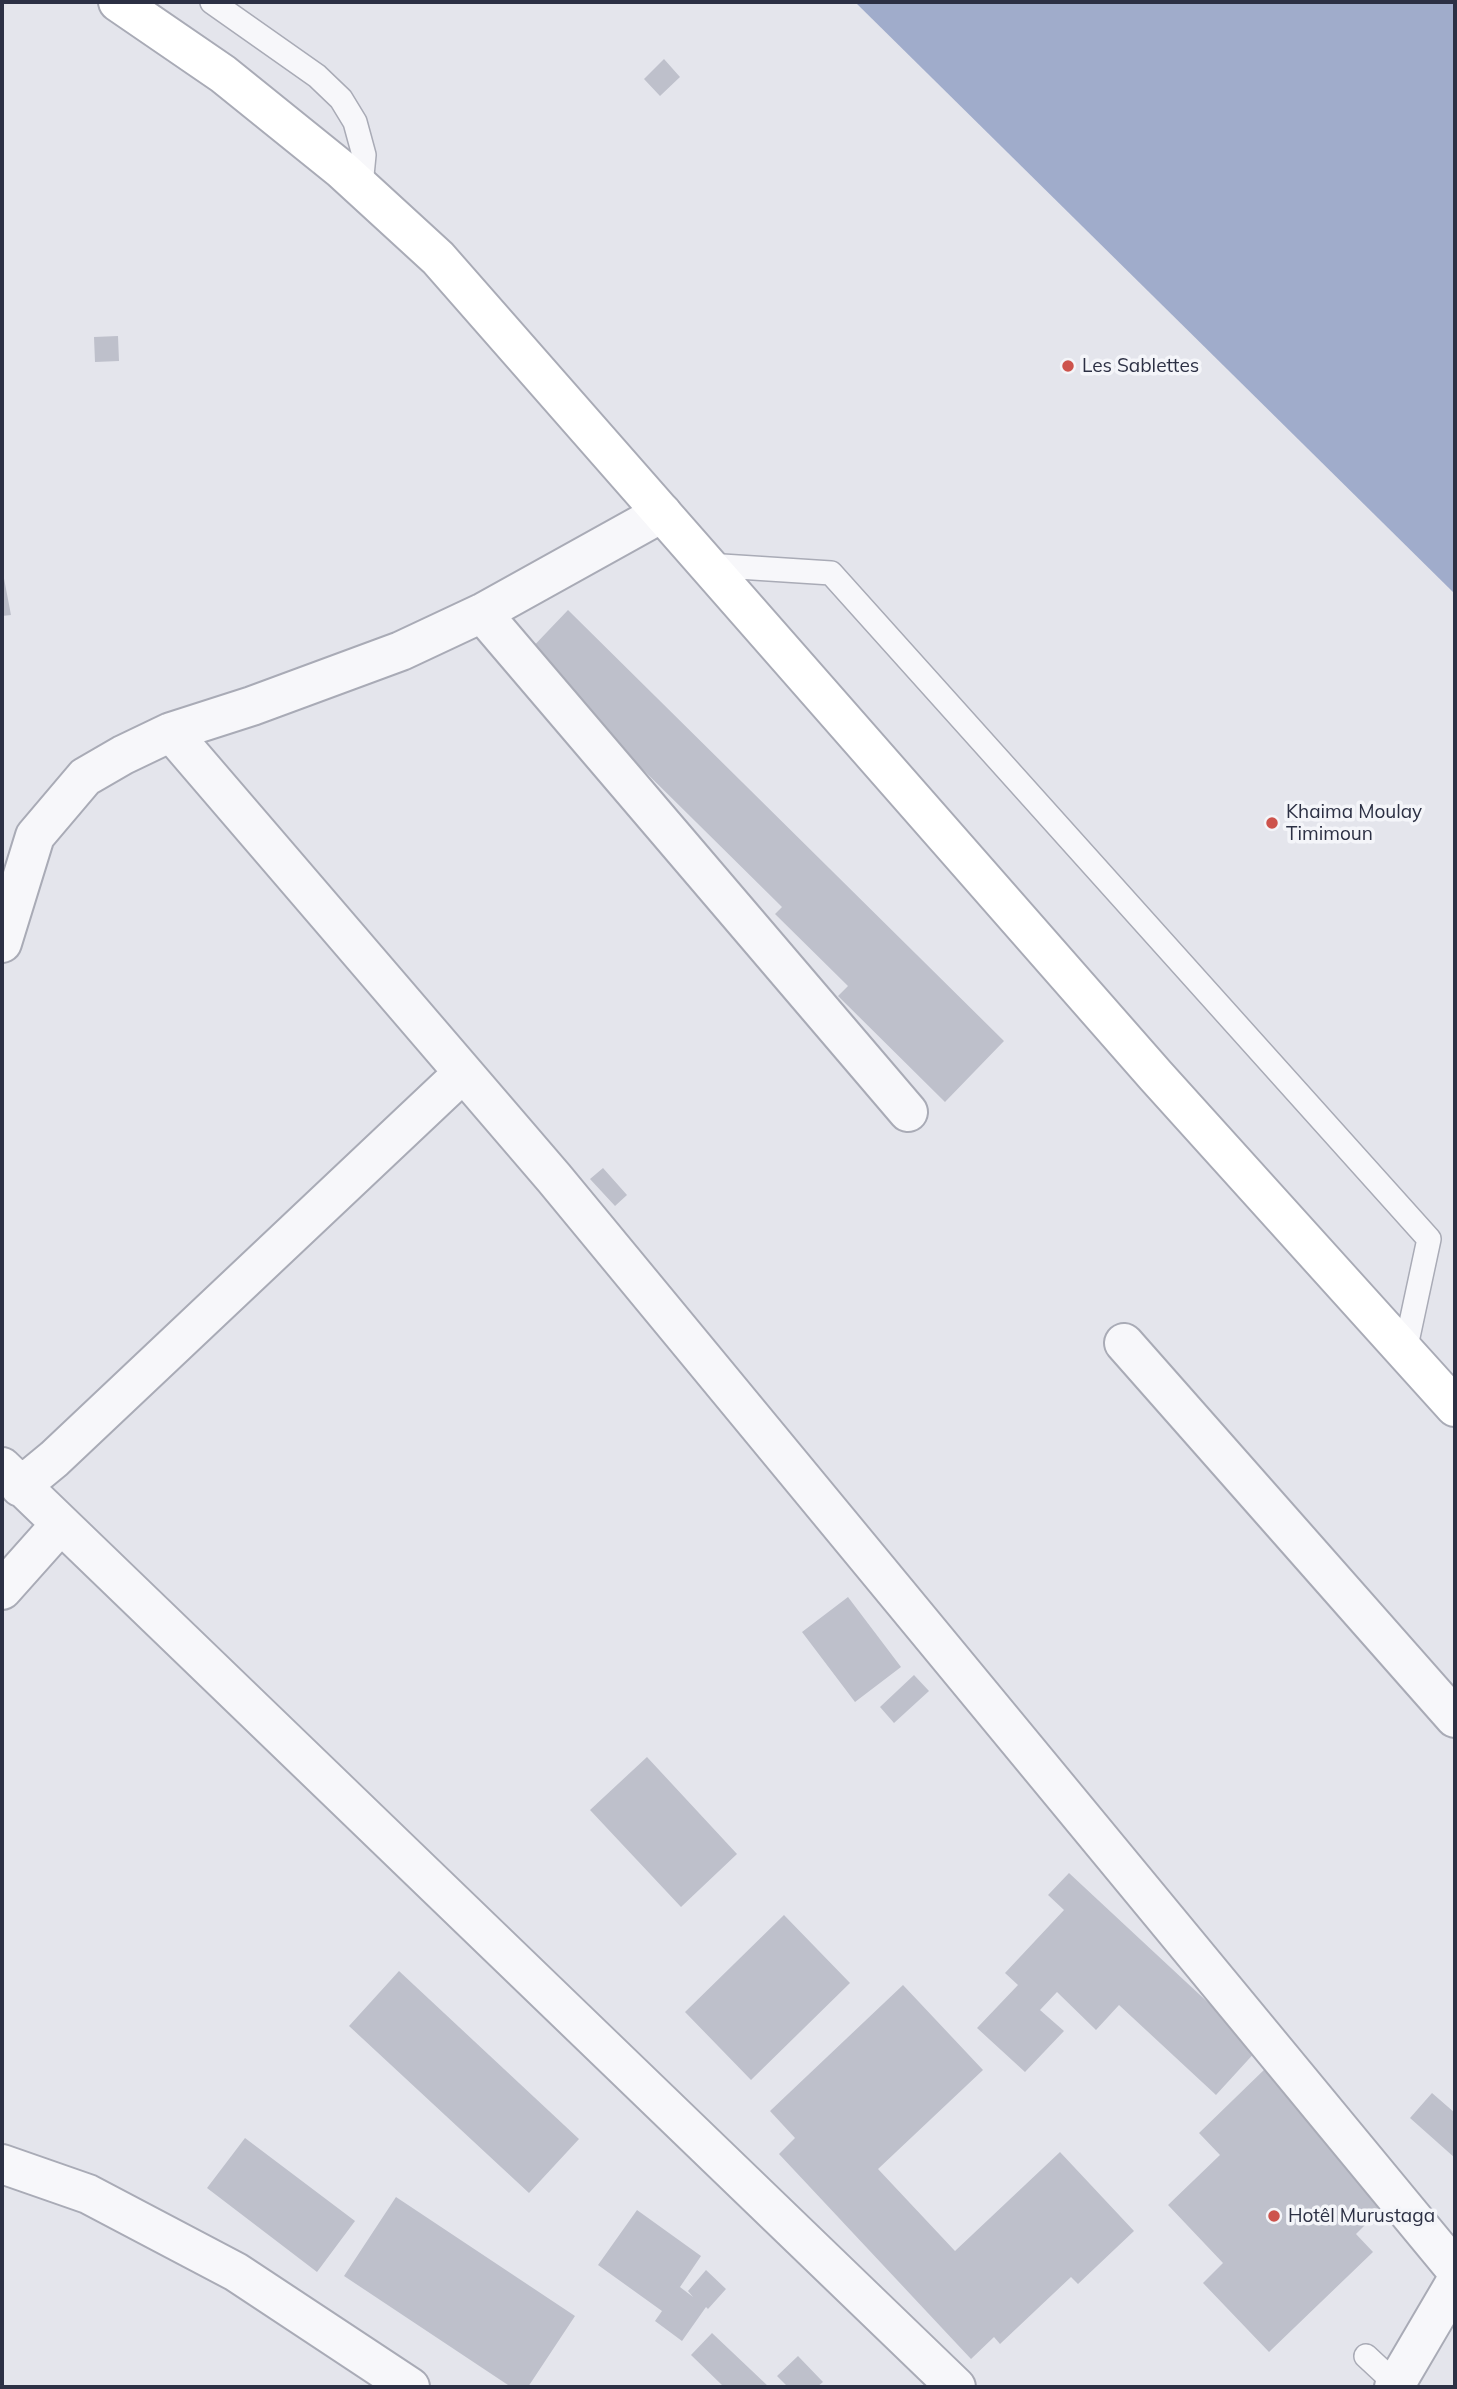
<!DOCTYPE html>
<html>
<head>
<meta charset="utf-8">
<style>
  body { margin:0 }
  #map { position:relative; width:1457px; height:2389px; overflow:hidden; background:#e4e5ec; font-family:Mulish,sans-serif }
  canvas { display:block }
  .frame { position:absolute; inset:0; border:4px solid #2c3044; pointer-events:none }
</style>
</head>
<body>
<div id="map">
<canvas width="1457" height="2389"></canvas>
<div class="frame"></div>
</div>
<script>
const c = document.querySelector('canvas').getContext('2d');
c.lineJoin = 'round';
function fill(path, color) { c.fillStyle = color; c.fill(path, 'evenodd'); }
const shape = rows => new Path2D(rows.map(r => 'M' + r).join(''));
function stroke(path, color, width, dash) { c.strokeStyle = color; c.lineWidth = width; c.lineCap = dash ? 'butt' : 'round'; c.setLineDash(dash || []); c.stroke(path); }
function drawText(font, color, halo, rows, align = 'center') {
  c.font = font + ' Mulish,sans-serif'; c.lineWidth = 7; c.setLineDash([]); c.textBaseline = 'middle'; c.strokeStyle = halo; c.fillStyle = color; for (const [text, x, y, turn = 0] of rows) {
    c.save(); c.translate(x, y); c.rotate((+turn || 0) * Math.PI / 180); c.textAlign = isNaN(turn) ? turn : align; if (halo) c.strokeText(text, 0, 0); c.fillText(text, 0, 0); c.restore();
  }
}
const water = shape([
  [855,2,1455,2,1455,594]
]);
const building = shape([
  [664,59,680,77,660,96,644,79],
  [118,336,119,361,95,362,94,337],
  [2,568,11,615,2,616],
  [568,610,1004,1041,945,1102,838,996,848,986,775,914,782,907,526,654],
  [603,1168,627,1195,615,1206,590,1179],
  [848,1597,901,1667,855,1702,802,1632],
  [914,1675,929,1691,894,1723,880,1707],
  [647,1757,737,1854,681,1907,590,1810],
  [1069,1873,1258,2049,1216,2095,1119,2005,1096,2030,1057,1992,1040,2010,1064,2031,1025,2072,977,2028,1018,1985,1005,1973,1064,1910,1048,1895],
  [784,1915,850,1983,751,2080,685,2012],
  [399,1971,579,2139,529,2193,349,2026],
  [903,1985,983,2070,878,2169,955,2251,1060,2152,1134,2231,1078,2284,1071,2277,1000,2344,994,2337,971,2359,779,2154,795,2138,770,2111],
  [1268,2066,1393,2197,1356,2234,1373,2252,1269,2352,1203,2283,1223,2263,1168,2205,1220,2155,1199,2133],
  [1432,2093,1455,2113,1455,2158,1410,2118],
  [245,2138,355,2221,317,2272,207,2188],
  [396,2197,575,2316,528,2387,511,2387,344,2276],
  [637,2210,701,2256,680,2287,693,2297,688,2291,706,2270,726,2289,708,2309,706,2307,682,2341,655,2321,662,2311,598,2265],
  [712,2333,769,2387,724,2387,691,2355],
  [798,2356,823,2382,817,2387,788,2387,777,2376]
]);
const lane = shape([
  [212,2,317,76,341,99,355,122,364,155,361,186],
  [707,565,831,573,1429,1239,1405,1351],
  [1366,2356,1396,2384]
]);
const street = shape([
  [482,613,908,1112],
  [171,732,554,1178,1455,2269],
  [2,943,35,836,85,777,123,755,171,732,252,706,401,651,482,613,662,513],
  [1124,1343,1455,1718],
  [2,1467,956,2387],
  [20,1487,54,1459,463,1073],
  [2,1590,60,1525],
  [2,2164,88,2194,236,2272,410,2387],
  [1394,2387,1455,2283]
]);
const secondary = shape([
  [118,2,223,74,342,170,438,258,1156,1076,1455,1407]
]);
const markers = [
  [1068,366,7,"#cd534c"],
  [1272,823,7,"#cd534c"],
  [1274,2216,7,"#cd534c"]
];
const poiNames = [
  ["Les Sablettes",1082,366],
  ["Khaima Moulay",1286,812],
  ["Timimoun",1286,834],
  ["Hotêl Murustaga",1288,2216]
];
fill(water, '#a0accb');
fill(building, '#bec0cb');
stroke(lane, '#a9abb6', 26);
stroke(street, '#a9abb6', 42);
stroke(secondary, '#a9abb6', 42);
stroke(lane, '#f7f7fa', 23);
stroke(street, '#f7f7fa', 38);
stroke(secondary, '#fff', 38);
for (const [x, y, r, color] of markers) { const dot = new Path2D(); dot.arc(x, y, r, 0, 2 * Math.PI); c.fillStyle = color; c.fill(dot); stroke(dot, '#f4f5f9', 2.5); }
drawText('19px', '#2c3044', '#f4f5f9', poiNames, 'left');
</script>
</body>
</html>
